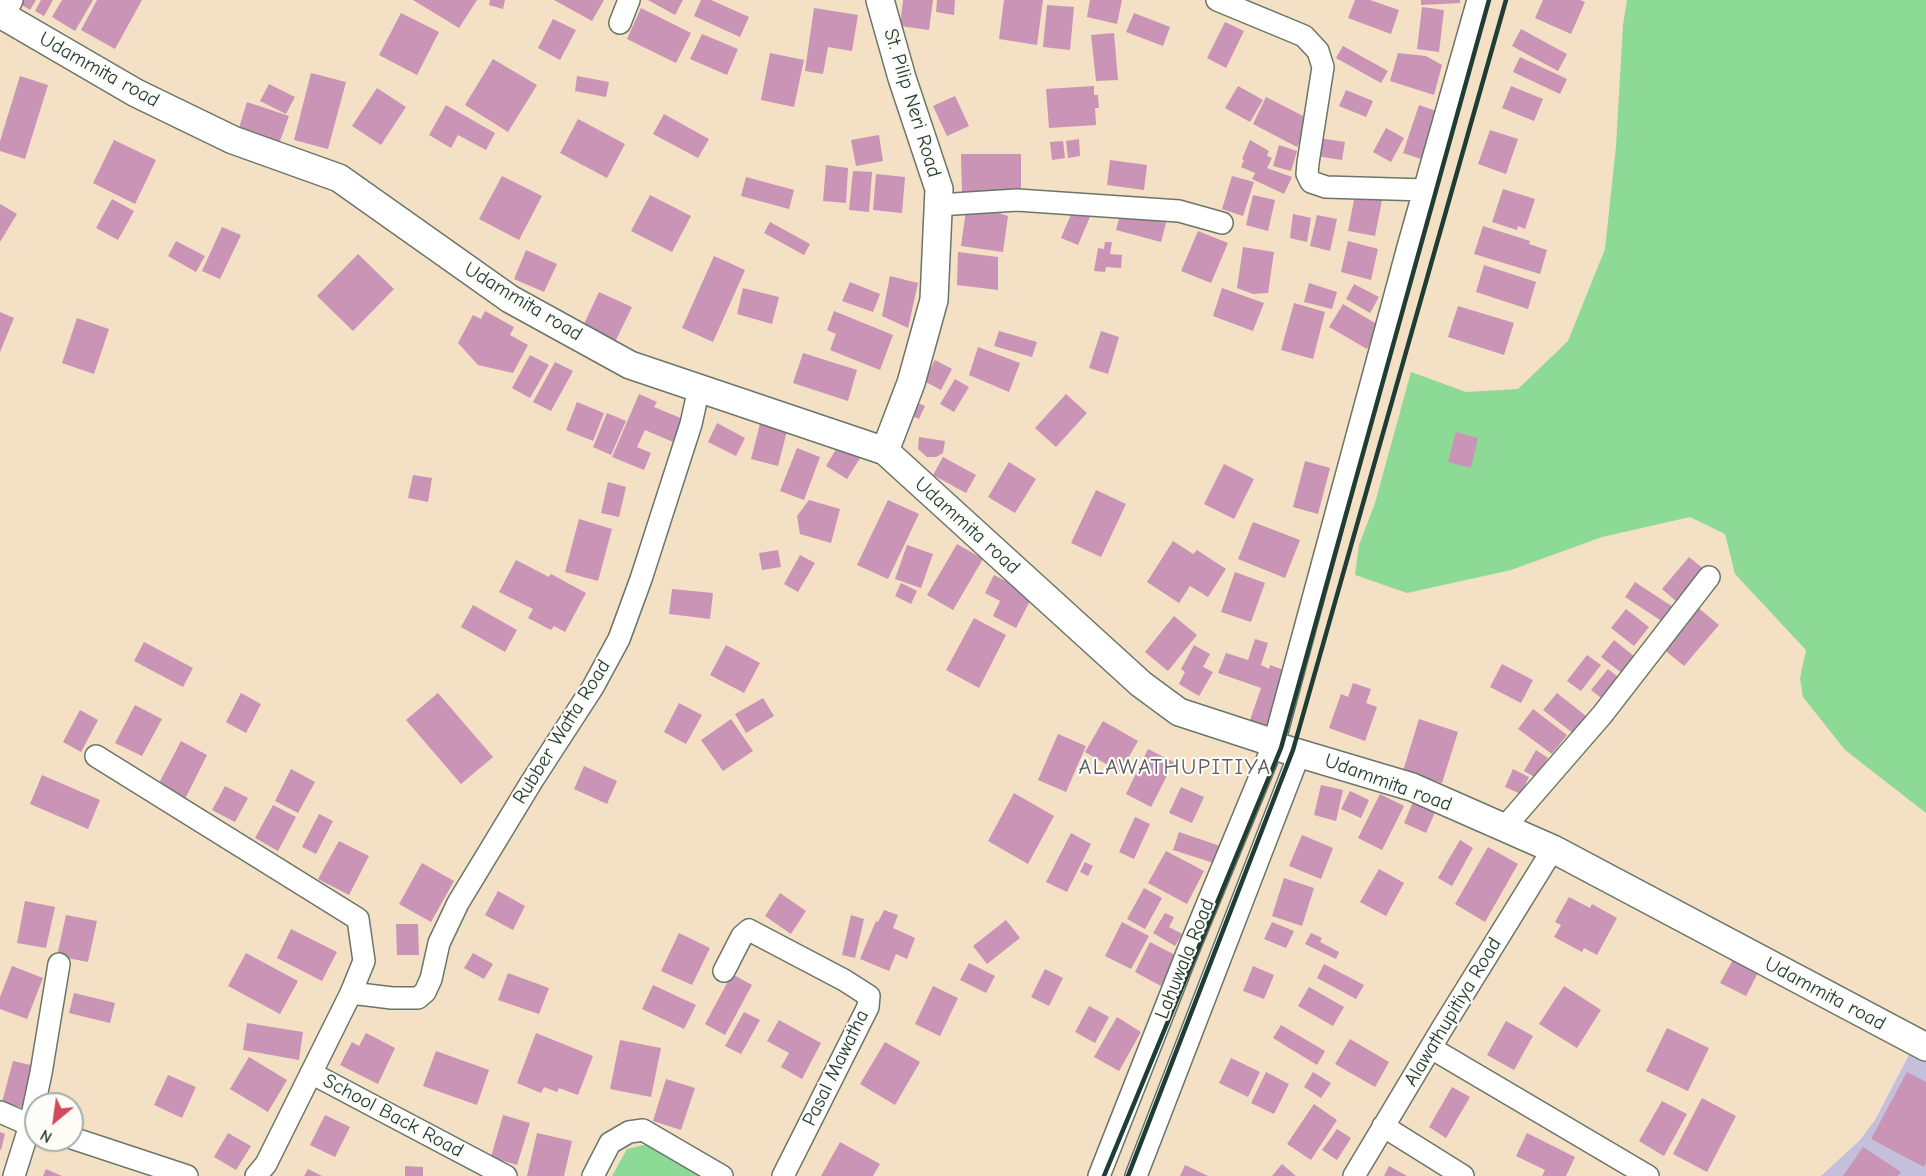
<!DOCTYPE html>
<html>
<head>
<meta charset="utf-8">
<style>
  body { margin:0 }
  #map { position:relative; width:1926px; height:1176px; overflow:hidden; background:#f4e0c5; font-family:"Comic Neue",sans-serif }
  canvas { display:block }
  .north { position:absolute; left:24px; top:1092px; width:60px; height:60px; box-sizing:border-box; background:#fdfcf7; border:2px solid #a4b0a9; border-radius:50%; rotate:209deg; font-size:16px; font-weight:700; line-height:24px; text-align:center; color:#1f3d34 }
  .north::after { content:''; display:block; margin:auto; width:21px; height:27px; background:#d1495b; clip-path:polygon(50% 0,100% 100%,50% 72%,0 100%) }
</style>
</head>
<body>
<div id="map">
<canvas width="1926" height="1176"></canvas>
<div class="north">N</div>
</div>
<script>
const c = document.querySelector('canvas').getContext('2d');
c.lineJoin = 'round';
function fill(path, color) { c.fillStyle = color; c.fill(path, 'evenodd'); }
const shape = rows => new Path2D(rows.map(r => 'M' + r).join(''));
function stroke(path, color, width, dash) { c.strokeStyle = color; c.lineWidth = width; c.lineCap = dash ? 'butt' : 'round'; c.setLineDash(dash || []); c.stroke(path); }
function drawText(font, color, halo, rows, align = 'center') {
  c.font = font + ' "Comic Neue",sans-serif'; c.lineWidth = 4.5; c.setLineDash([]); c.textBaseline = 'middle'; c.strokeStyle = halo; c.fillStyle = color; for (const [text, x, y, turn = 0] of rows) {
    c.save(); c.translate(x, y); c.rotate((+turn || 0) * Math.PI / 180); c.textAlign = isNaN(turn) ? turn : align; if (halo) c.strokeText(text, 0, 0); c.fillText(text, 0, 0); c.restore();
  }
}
const industrial = shape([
  [1910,1053,1926,1062,1926,1176,1821,1176,1860,1140,1875,1120]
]);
const green = shape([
  [1627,0,1926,0,1926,813,1845,750,1803,697,1800,678,1806,650,1735,574,1725,534,1690,517,1602,537,1511,570,1407,593,1355,575,1359,545,1375,503,1411,372,1466,392,1518,389,1568,341,1605,249,1616,146,1623,25],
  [648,1144,704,1176,612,1176,627,1149]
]);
const building = shape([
  [18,0,36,0,30,10,17,2],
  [41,0,53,0,44,16,35,11],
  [62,0,93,0,75,31,52,17],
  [97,0,142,0,115,49,81,30],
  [413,0,477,0,459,28],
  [490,0,505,0,503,9,489,5],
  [554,0,604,0,592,21],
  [648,0,683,0,675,15],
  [701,0,711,0,749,17,740,37,694,16],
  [903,0,933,0,929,30,900,26],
  [937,0,955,0,954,15,936,12],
  [1004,0,1043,0,1037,45,999,39],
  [1090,0,1122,0,1117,24,1087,17],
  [1355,0,1370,0,1399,10,1391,34,1348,18],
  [1421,0,1460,0,1460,3,1421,5],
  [1543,0,1580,0,1585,2,1571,34,1535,18],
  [1047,5,1074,7,1070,50,1043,47],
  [1422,7,1444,10,1439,52,1417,49],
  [641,8,691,33,676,63,627,39],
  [814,8,858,15,852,51,828,47,823,74,805,71],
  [401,13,439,32,417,75,379,55],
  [1134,13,1170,27,1163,46,1126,32],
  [553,19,576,30,560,60,538,48],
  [1225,22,1244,31,1226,68,1207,58],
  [1521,29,1567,54,1558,71,1512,46],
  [1114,33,1118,80,1096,81,1091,35],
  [702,34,738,49,727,75,690,59],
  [1343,46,1388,71,1381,83,1336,58],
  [770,53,804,60,794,107,761,100],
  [1398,53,1426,56,1442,65,1434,95,1390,81],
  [1520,57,1567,79,1560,94,1513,72],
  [493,59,537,85,508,132,465,105],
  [311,73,346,82,328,149,294,140],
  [20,76,48,85,25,159,0,151,0,141],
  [577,76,609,82,606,97,575,91],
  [269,84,295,97,286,114,260,101],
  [1094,86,1094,95,1098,95,1099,108,1095,108,1096,125,1049,128,1046,89],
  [1238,86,1263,100,1250,122,1225,108],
  [1511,86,1543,99,1534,121,1502,108],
  [377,88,406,107,381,145,352,126],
  [1346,90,1373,101,1366,117,1339,106],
  [955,96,969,126,947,136,933,106],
  [1266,97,1311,120,1297,147,1253,124],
  [247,102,289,116,279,144,238,131],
  [446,105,495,133,486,150,458,135,451,148,429,135],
  [1419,105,1442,113,1427,161,1403,153],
  [664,114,709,139,698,158,653,134],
  [578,119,625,144,607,178,560,153],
  [1386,128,1404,138,1391,162,1373,152],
  [1490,130,1518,139,1506,174,1478,164],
  [879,135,883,161,856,166,851,140],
  [1319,138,1345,142,1342,160,1316,156],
  [1079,139,1080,156,1068,158,1066,141],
  [114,140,156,160,135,204,93,183],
  [1250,140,1269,151,1267,156,1272,158,1267,168,1292,177,1284,194,1252,179,1255,173,1241,167,1244,160,1242,159],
  [1063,141,1065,158,1052,160,1050,142],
  [1279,145,1297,151,1291,171,1273,166],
  [961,154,1021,154,1021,194,962,193],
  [1110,160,1147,165,1144,190,1107,185],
  [826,165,848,168,846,203,823,201],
  [853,171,872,172,869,212,849,210],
  [876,174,905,177,902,213,873,210],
  [502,176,542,196,519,240,479,219],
  [1232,176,1254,182,1243,216,1222,209],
  [746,177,794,190,789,209,741,196],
  [1503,189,1535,199,1525,229,1518,226,1517,230,1492,222],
  [650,195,691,216,672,252,631,231],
  [1253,195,1275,200,1268,231,1246,225],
  [1355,195,1382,200,1375,236,1348,231],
  [112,199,134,211,118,240,96,228],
  [0,204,17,214,0,242],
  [1075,205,1092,212,1078,245,1061,238],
  [1122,208,1167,219,1161,242,1116,230],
  [966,210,990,210,1008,216,1003,252,961,246],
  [1293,214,1311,218,1307,242,1290,238],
  [1317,215,1337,219,1330,251,1310,246],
  [770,222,810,244,804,255,764,233],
  [1483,226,1530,241,1529,244,1547,250,1540,274,1474,254],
  [222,227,241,235,220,279,202,271],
  [1198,231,1228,243,1211,283,1181,271],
  [176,241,205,256,196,272,168,256],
  [1348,241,1378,249,1371,280,1341,272],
  [1105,242,1112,242,1110,254,1122,255,1121,268,1106,267,1105,272,1094,271,1098,248,1104,249],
  [1243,247,1274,252,1268,293,1253,294,1237,288],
  [526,250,557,264,544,292,514,279],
  [958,252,998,257,998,290,957,285],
  [358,254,394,289,353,331,317,296],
  [714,256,745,270,713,342,682,328],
  [1484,265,1536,282,1528,309,1476,292],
  [890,276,918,283,908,328,882,316],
  [850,282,880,294,873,312,842,301],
  [1309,283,1337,292,1332,309,1304,302],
  [1354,284,1379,297,1370,313,1346,299],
  [743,288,779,297,772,324,737,314],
  [1222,288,1264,303,1253,331,1213,316],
  [599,292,632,307,615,342,583,326],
  [1294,303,1325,312,1313,359,1281,350],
  [1343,304,1380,326,1367,349,1329,327],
  [1458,306,1514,323,1504,355,1448,337],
  [485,311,514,327,510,335,528,345,513,373,478,365,458,343,473,315,481,319],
  [834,311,893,335,880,370,830,350,836,334,827,330],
  [0,312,14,318,0,352],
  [77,318,109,329,94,374,62,363],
  [999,331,1037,342,1032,357,994,346],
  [1101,331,1119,337,1108,374,1089,368],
  [978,347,1020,363,1009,392,969,375],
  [803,353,857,370,848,401,793,383],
  [530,355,549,365,530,398,512,388],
  [935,360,952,369,941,390,924,381],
  [555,362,573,371,551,411,533,402],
  [955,379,969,387,954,412,940,404],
  [639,394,657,402,654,407,683,419,673,442,645,430,637,447,651,453,644,470,612,457],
  [1066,394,1087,413,1056,447,1035,428],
  [577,402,604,413,593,441,566,430],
  [915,402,925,406,919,419,910,415],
  [607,413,626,421,611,455,593,447],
  [717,423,745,438,736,456,708,442],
  [760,424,787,431,778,466,751,459],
  [1456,432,1478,438,1471,468,1448,462],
  [919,437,945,441,943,453,936,457,927,457,918,449],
  [841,441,862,455,847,479,826,466],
  [797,448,820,457,804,500,780,491],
  [943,457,976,475,966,493,933,475],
  [1305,461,1330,468,1318,514,1293,507],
  [1009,462,1036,479,1015,513,988,497],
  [1224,464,1254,479,1234,519,1204,504],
  [413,475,432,478,428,502,408,498],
  [608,482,626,487,619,517,601,513],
  [1096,490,1126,504,1101,557,1071,543],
  [809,500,840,509,831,543,800,534,797,516],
  [888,500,919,514,888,579,857,565],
  [579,519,612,529,598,581,565,572],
  [1253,522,1300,540,1285,578,1238,559],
  [1173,541,1193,554,1197,550,1226,569,1208,597,1190,586,1179,603,1147,582],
  [957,544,983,559,953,610,927,595],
  [907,545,933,554,921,588,895,579],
  [778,550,781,567,762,570,759,553],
  [800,555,815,563,798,592,784,584],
  [1689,557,1705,570,1677,602,1662,589],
  [516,560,549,577,551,574,586,593,565,632,554,626,551,630,528,618,533,609,499,592],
  [1235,572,1265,583,1251,622,1221,612],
  [994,575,1033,595,1016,628,993,616,1000,601,985,593],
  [1635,582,1673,607,1663,622,1625,597],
  [901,583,917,591,911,604,895,596],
  [672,589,713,593,710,619,669,614],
  [473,605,517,630,505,652,461,627],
  [1696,606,1719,625,1684,666,1661,647],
  [1626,609,1649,627,1634,646,1611,628],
  [1174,616,1197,635,1168,671,1145,652],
  [974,618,1006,635,979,688,946,670],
  [1255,639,1268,643,1261,665,1269,669,1270,665,1289,672,1266,735,1247,729,1261,688,1218,673,1226,653,1248,660],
  [1614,640,1640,661,1627,677,1601,657],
  [144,642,193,668,183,687,134,661],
  [726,645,760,663,744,693,710,675],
  [1194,645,1210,654,1203,667,1213,672,1199,696,1179,684,1185,672,1181,669],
  [1587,655,1601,665,1581,691,1567,681],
  [1502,664,1533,680,1521,703,1490,687],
  [1608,669,1622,680,1605,701,1591,690],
  [1353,683,1371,689,1366,703,1377,707,1365,741,1329,728,1341,694,1348,697],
  [241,693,261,704,246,733,226,722],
  [438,693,493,757,461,784,406,720],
  [1557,693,1591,720,1578,737,1543,710],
  [763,698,774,716,746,733,735,714],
  [679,703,702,715,686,744,664,732],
  [135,705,162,719,142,756,115,743],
  [1533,709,1567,735,1552,754,1518,729],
  [80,710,98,720,81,752,63,742],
  [731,719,753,751,723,771,701,740],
  [1419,719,1458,732,1442,783,1403,771],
  [1103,721,1138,741,1120,772,1085,752],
  [1058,734,1086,746,1066,792,1038,780],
  [181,741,207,755,183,803,156,789],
  [1148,749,1174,762,1151,807,1126,794],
  [1536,750,1548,758,1536,778,1524,771],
  [584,766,617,781,607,804,574,789],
  [291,769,315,782,298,813,275,801],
  [1513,769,1529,777,1521,794,1505,787],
  [42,775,100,800,88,829,30,804],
  [1321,785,1343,790,1336,821,1314,815],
  [225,786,248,798,235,822,212,810],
  [1181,787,1204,797,1192,823,1169,813],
  [1350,791,1369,800,1361,818,1341,809],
  [1014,793,1054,816,1028,864,988,841],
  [1380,794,1404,806,1382,850,1358,838],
  [1414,800,1436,810,1426,833,1404,823],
  [273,805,296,817,278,851,255,838],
  [319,814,333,821,316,854,302,847],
  [1135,817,1150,824,1134,859,1119,852],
  [1179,832,1223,847,1217,864,1173,850],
  [1071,833,1091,844,1067,892,1046,882],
  [1302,835,1333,848,1321,879,1289,866],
  [1460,840,1473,848,1452,886,1438,878],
  [339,841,369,856,349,895,318,879],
  [1488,847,1518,864,1485,922,1455,904],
  [1166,851,1204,871,1187,904,1148,883],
  [1085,862,1093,866,1088,876,1080,872],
  [422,863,454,881,431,922,399,904],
  [1379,869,1404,883,1386,916,1360,902],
  [1284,878,1314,888,1302,926,1272,916],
  [1144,888,1162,898,1145,929,1127,919],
  [498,891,525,906,513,930,485,915],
  [780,893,806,911,791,934,765,916],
  [1569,897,1590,908,1592,904,1617,918,1597,955,1584,948,1582,952,1554,937,1561,925,1555,922],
  [25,901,55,907,46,948,17,943],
  [884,910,898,915,893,928,915,938,907,959,896,954,889,971,860,959,876,921,878,922],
  [1165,913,1174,917,1169,927,1182,934,1175,946,1153,933],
  [66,915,97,921,88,962,57,956],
  [851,915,864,919,855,958,842,955],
  [1006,920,1020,938,987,964,973,946],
  [1122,922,1149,936,1131,969,1105,956],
  [1272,922,1294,931,1286,948,1264,939],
  [396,924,418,924,419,955,397,955],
  [291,929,337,952,322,981,277,958],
  [679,933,710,948,692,985,661,971],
  [1311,933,1322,938,1320,942,1339,952,1336,959,1305,944],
  [1150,942,1177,956,1161,986,1135,972],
  [246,953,298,981,280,1014,228,986],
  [473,953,493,964,484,979,464,968],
  [1735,956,1760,969,1746,996,1720,983],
  [969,963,995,976,986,993,960,980],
  [1324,964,1364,985,1356,999,1317,978],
  [12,966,43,978,27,1019,0,1009,0,997],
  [1253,966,1274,975,1264,999,1243,991],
  [1045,969,1063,978,1049,1006,1031,997],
  [508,973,549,988,539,1014,498,1000],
  [732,974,752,985,725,1035,705,1024],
  [653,985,696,1005,684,1029,642,1009],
  [933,986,958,998,940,1036,915,1024],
  [1564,986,1601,1010,1577,1048,1539,1024],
  [1309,987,1344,1007,1333,1026,1298,1006],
  [74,993,115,1003,110,1023,69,1013],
  [1089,1006,1109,1017,1095,1043,1075,1032],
  [744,1012,760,1020,741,1054,725,1046],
  [1117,1017,1141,1032,1119,1071,1094,1057],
  [779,1020,821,1043,802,1079,781,1067,789,1053,767,1041],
  [1506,1021,1533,1036,1514,1070,1487,1055],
  [247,1023,303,1032,299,1060,243,1050],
  [1281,1025,1325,1051,1317,1065,1273,1038],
  [1667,1028,1709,1048,1688,1091,1646,1071],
  [366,1033,395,1048,378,1084,340,1065,352,1042,359,1046],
  [536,1033,593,1056,578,1095,559,1088,557,1092,544,1087,541,1093,517,1083],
  [1350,1039,1389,1062,1375,1087,1335,1064],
  [620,1040,661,1048,651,1097,610,1089],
  [885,1042,920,1062,895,1105,860,1084],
  [436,1051,489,1070,477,1105,423,1086],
  [249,1057,287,1080,268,1112,230,1089],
  [1231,1058,1260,1072,1248,1097,1219,1083],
  [13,1061,35,1066,24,1108,2,1102],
  [1266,1072,1289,1084,1274,1114,1251,1103],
  [1313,1072,1331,1083,1321,1098,1304,1087],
  [1907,1072,1926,1082,1926,1162,1924,1167,1871,1139],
  [168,1075,196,1087,182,1118,154,1105],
  [666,1079,695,1088,681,1130,653,1121],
  [1452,1087,1470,1097,1446,1138,1429,1127],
  [1702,1098,1736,1116,1707,1172,1673,1154],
  [1662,1101,1687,1114,1664,1156,1639,1141],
  [1314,1104,1337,1120,1311,1160,1287,1144],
  [325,1115,350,1127,335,1157,310,1145],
  [503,1115,530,1123,517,1165,491,1157],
  [1337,1129,1351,1138,1337,1160,1322,1150],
  [0,1132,5,1134,1,1150,0,1150],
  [228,1133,251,1146,236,1170,214,1157],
  [537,1133,572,1141,564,1176,527,1176],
  [1527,1133,1575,1157,1566,1176,1542,1176,1545,1170,1516,1156],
  [840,1142,880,1164,873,1176,821,1176],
  [1863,1147,1901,1172,1898,1176,1843,1176],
  [1282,1164,1296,1176,1272,1176],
  [1185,1165,1208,1176,1180,1176],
  [405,1166,423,1167,423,1176,405,1176],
  [1389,1166,1407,1176,1384,1176],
  [46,1169,62,1176,43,1176],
  [308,1169,322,1176,304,1176]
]);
const minor = shape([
  [1217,0,1304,36,1318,51,1323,67,1308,163,1307,174,1311,182,1326,187,1425,190],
  [4,16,12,0],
  [620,23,629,0],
  [938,205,1017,200,1179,211,1222,223],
  [96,756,358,919,364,961,351,993,266,1164,256,1176],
  [1504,828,1602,715,1709,577],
  [724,971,742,936,749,930,844,980,869,996,868,1007,783,1176],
  [351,993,392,998,418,998,425,992,431,979,439,943,458,903,532,781,593,687,619,639,641,579,691,424,699,388],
  [1431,1048,1648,1176],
  [311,1073,506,1176],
  [0,1112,30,1125,14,1176],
  [1383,1126,1463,1176],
  [36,1127,30,1125,41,1073,59,964],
  [72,1138,187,1176],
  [593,1176,610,1143,629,1132,643,1130,722,1176],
  [1099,1176,1187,953,1274,743,1408,247,1478,0],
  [1136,1176,1300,752],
  [1354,1176,1443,1027,1553,849]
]);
const tertiary = shape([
  [880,0,902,78,939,189,934,300,911,383,885,451],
  [0,14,136,93,233,140,339,178,510,299,630,365,885,451,1141,684,1179,712,1274,743,1281,748,1412,787,1553,849,1926,1047]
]);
const rail = shape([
  [1104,1176,1281,748,1489,0],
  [1128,1176,1293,750,1506,0]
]);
const streetNames = [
  ["Udammita road",99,70,29],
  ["St. Pilip Neri Road",912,103,73],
  ["Udammita road",523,302,31],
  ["Udammita road",967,526,42],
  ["Rubber Watta Road",562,732,-58],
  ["Udammita road",1388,783,20],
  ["Lahuwala Road",1185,959,-68],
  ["Udammita road",1825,994,28],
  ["Alawathupitiya Road",1453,1012,-59],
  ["Pasal Mawatha",836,1068,-64],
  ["School Back Road",393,1116,28]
];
const quarterNames = [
  ["ALAWATHUPITIYA",1175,768]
];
fill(industrial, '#c4c0db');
fill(green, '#8dd996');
fill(building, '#c994b5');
stroke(minor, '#6a7667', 24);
stroke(tertiary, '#6a7667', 30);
stroke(minor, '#fff', 21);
stroke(tertiary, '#fff', 27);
stroke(rail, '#1f3d34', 4.5);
drawText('20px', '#1f3d34', '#fdfcf7', streetNames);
c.letterSpacing = '1.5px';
drawText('22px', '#5a5b61', '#fdfcf7', quarterNames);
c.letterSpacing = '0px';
</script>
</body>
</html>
